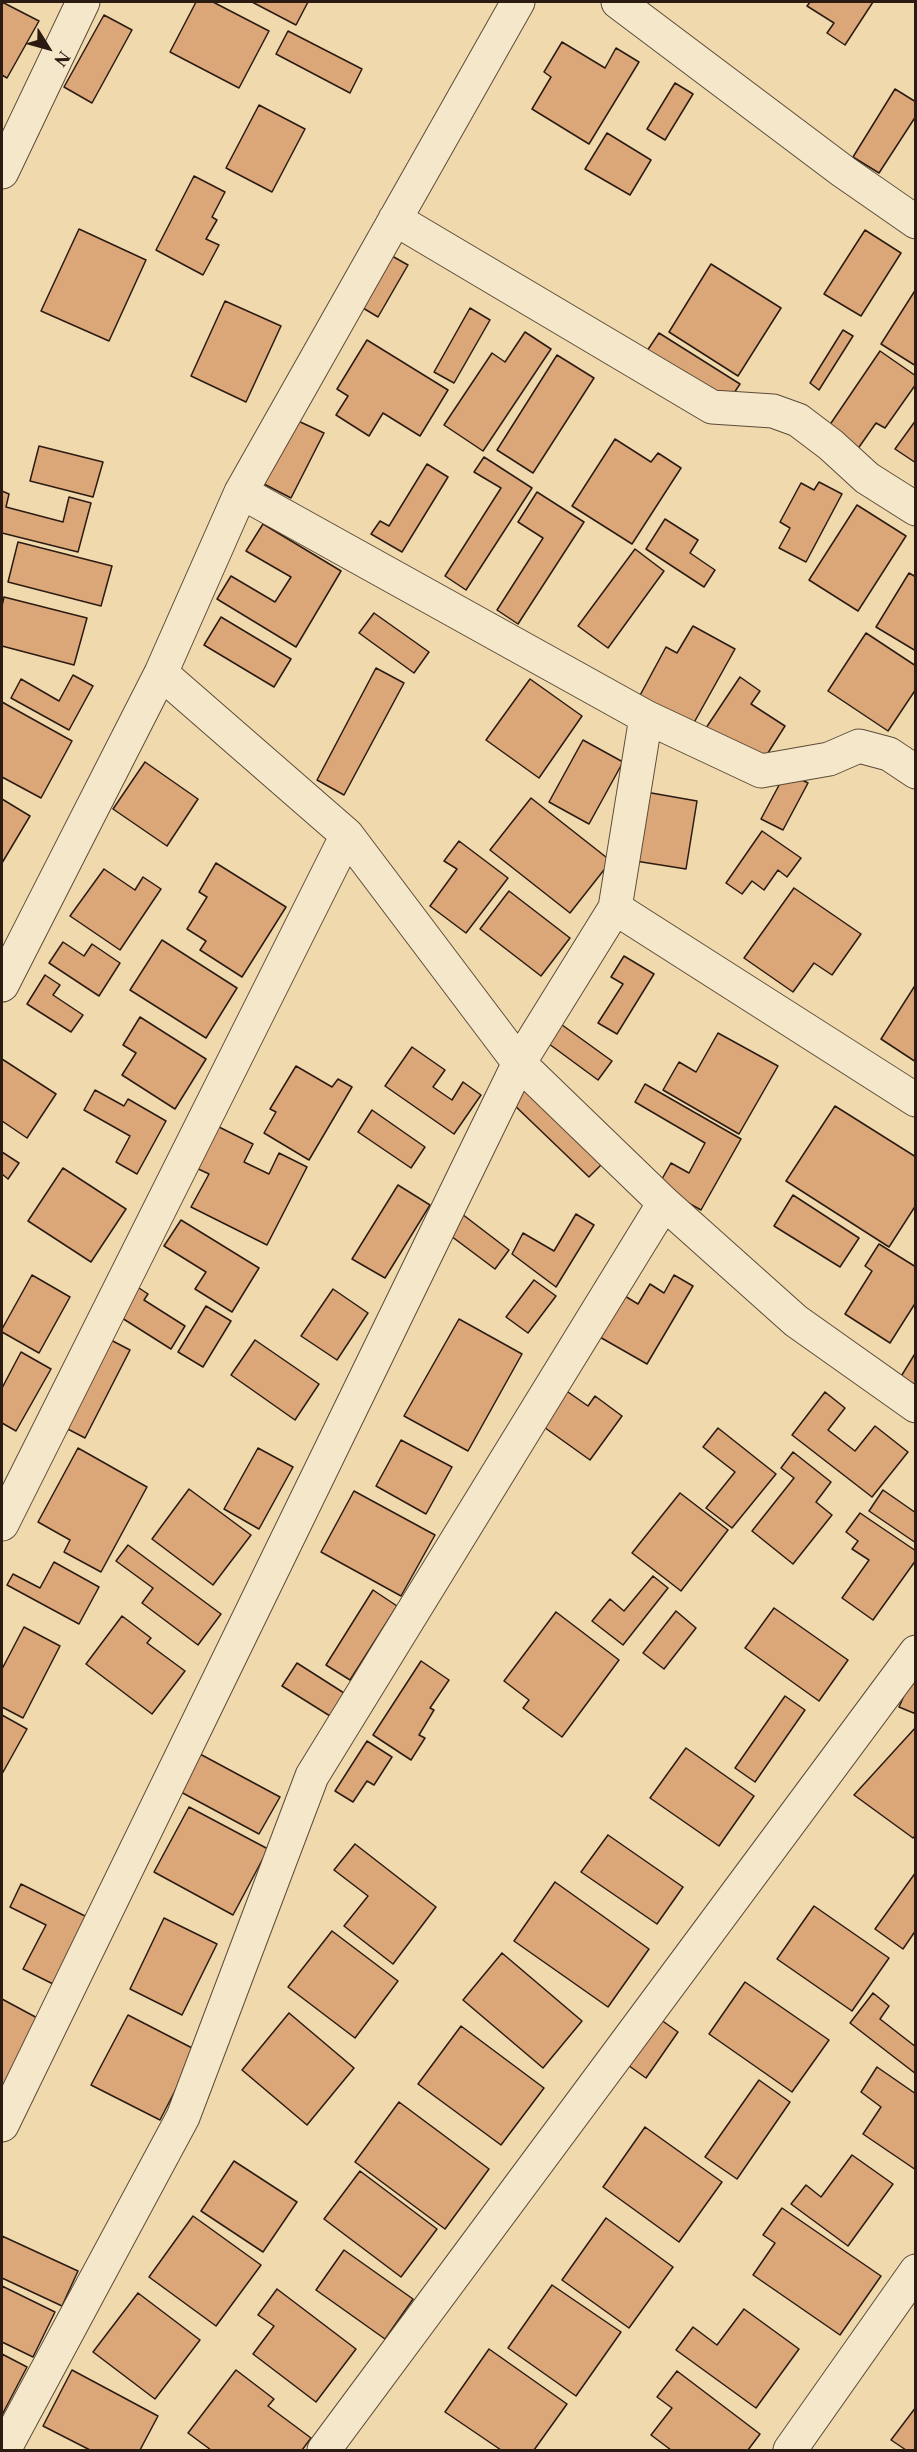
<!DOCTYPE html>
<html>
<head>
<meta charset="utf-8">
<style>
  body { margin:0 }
  #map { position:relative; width:917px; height:2452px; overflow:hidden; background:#f0daad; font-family:"Libre Caslon Text",serif }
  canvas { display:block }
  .frame { position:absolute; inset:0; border:3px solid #2b1b12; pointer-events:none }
  .north { position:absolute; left:18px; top:18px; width:60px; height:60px; -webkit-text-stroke:4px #f5e7ca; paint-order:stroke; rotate:127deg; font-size:16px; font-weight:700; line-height:24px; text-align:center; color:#2b1b12 }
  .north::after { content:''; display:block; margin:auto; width:21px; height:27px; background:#2b1b12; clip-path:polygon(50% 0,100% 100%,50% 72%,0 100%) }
</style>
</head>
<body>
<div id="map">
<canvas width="917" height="2452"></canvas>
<div class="frame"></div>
<div class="north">N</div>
</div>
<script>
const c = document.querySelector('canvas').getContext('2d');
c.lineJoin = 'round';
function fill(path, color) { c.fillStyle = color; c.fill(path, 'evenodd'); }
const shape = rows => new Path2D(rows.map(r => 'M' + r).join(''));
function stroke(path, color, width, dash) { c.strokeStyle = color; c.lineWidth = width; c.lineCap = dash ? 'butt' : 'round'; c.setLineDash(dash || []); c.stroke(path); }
const building = shape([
  [2,2,39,21,7,78,2,75,2,2],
  [196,2,213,2,269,31,239,88,170,52,196,2],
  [252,2,308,2,296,25,252,2],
  [810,2,873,2,845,45,827,33,834,23,807,6,810,2],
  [104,15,132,30,92,103,64,87,104,15],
  [288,31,362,69,350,93,276,54,288,31],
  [562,42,605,68,616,48,639,62,589,144,532,109,551,77,544,72,562,42],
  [675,83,693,94,665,140,647,129,675,83],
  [895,89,916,102,916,116,879,173,853,157,895,89],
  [259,105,305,129,272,192,226,168,259,105],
  [607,133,651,160,630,195,585,169,607,133],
  [194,176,225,192,212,217,217,220,206,239,219,245,203,275,156,250,194,176],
  [79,229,146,260,109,341,41,311,79,229],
  [865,230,901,253,861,316,824,294,865,230],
  [392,256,408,265,378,317,363,308,392,256],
  [711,264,781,308,738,376,669,332,711,264],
  [916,289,916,366,881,344,916,289],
  [225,301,281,326,246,402,191,376,225,301],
  [470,308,490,320,454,383,434,372,470,308],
  [843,330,853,336,819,390,810,383,843,330],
  [525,332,551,349,483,451,444,425,492,353,505,362,525,332],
  [659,333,740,384,728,402,647,351,659,333],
  [367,340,448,390,420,436,383,413,369,436,336,415,348,396,337,389,367,340],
  [880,351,916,376,916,384,885,428,876,423,857,450,827,429,880,351],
  [557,355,594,378,533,473,497,450,557,355],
  [296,420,324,433,291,498,264,484,296,420],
  [916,420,916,463,895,449,916,420],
  [615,439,651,462,658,453,681,468,632,544,572,506,615,439],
  [39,446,103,462,93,497,30,481,39,446],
  [484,457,532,488,466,590,445,576,501,488,474,472,484,457],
  [427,464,448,477,402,552,371,534,380,521,389,526,427,464],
  [819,482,842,494,806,562,779,548,790,528,780,522,801,483,814,490,819,482],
  [2,491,9,494,6,507,63,522,69,497,91,503,78,552,2,533,2,491],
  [537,492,584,522,518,624,497,610,543,538,518,522,537,492],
  [857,505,906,536,858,611,809,580,857,505],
  [665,519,698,540,690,553,715,570,704,587,646,549,665,519],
  [263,524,341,571,296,647,217,599,231,576,275,602,291,577,246,551,263,524],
  [18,542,112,566,101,606,8,582,18,542],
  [635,549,664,571,608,648,578,626,635,549],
  [909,573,916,577,916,651,876,627,909,573],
  [4,597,87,618,74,665,2,646,2,606,4,597],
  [374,613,429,652,414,673,359,633,374,613],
  [221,617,291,659,274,687,204,645,221,617],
  [693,626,735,649,691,728,638,699,666,647,677,653,693,626],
  [866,633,916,666,916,689,888,731,828,691,866,633],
  [376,668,404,683,344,795,317,780,376,668],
  [73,675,93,686,69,730,11,698,21,679,59,701,73,675],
  [740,677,760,691,751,704,785,726,761,764,706,728,740,677],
  [530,679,582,716,539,778,486,740,530,679],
  [2,702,72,741,41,798,2,777,2,702],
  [583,740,623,762,589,824,549,802,583,740],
  [145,762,198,799,167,846,113,809,145,762],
  [786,772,808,783,783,830,761,819,786,772],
  [640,791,697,801,686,869,629,860,640,791],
  [531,798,611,861,570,913,490,850,531,798],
  [2,799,30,816,2,863,2,799],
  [762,831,801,858,787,877,778,870,764,890,752,881,742,894,726,883,762,831],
  [459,841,508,878,466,933,430,906,457,869,444,861,459,841],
  [216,863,286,907,242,977,200,950,206,941,187,929,207,897,199,892,216,863],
  [104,869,135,890,143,877,161,889,120,950,70,916,104,869],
  [794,888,861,934,832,975,814,963,793,992,744,958,794,888],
  [509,891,570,938,541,976,480,929,509,891],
  [162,940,237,988,206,1038,130,990,162,940],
  [63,942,84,956,92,944,120,963,99,996,49,963,63,942],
  [624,956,654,974,617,1034,598,1023,623,984,611,977,624,956],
  [45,975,60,985,53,995,83,1015,71,1032,27,1004,45,975],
  [916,984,916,1062,881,1039,916,984],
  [140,1017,206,1059,175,1109,122,1075,136,1053,123,1045,140,1017],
  [558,1022,612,1061,598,1080,545,1041,558,1022],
  [718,1033,778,1066,739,1134,663,1090,679,1062,696,1072,718,1033],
  [412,1047,445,1070,433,1087,452,1100,463,1082,481,1095,454,1134,385,1086,412,1047],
  [2,1059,56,1094,27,1138,2,1121,2,1059],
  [296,1066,332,1087,338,1079,352,1087,309,1160,264,1133,276,1112,270,1109,296,1066],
  [645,1084,741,1139,701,1210,658,1186,671,1163,689,1173,705,1143,635,1102,645,1084],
  [527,1085,605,1161,589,1177,511,1102,527,1085],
  [95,1090,124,1106,128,1099,166,1121,137,1174,116,1162,130,1136,84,1110,95,1090],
  [835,1106,916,1157,916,1205,889,1247,786,1181,835,1106],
  [372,1110,425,1147,411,1168,358,1132,372,1110],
  [213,1124,253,1144,244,1162,269,1174,279,1153,307,1167,267,1245,191,1207,209,1174,192,1166,213,1124],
  [2,1152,19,1163,8,1179,2,1174,2,1152],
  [63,1168,126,1209,91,1262,28,1221,63,1168],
  [398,1185,430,1205,385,1278,352,1259,398,1185],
  [793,1195,859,1238,840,1267,774,1226,793,1195],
  [462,1214,509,1250,495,1269,447,1233,462,1214],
  [576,1214,594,1225,556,1287,512,1254,523,1233,554,1251,576,1214],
  [181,1220,259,1268,232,1312,195,1289,206,1272,164,1246,181,1220],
  [879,1244,916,1267,916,1302,890,1343,845,1314,872,1271,865,1266,879,1244],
  [32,1275,70,1297,39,1353,2,1332,2,1329,32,1275],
  [674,1275,693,1286,647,1364,591,1332,615,1290,638,1304,650,1284,664,1293,674,1275],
  [534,1280,556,1296,528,1333,506,1317,534,1280],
  [133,1284,148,1294,144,1300,185,1326,171,1349,114,1313,133,1284],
  [333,1289,368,1313,337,1360,301,1336,333,1289],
  [206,1306,231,1321,203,1367,178,1352,206,1306],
  [459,1319,522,1354,468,1451,404,1416,459,1319],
  [107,1338,130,1350,85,1438,62,1426,107,1338],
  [255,1340,319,1384,295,1420,231,1375,255,1340],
  [21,1352,51,1369,16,1431,2,1423,2,1388,21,1352],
  [916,1352,916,1395,897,1383,916,1352],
  [558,1385,588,1406,595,1396,622,1416,590,1460,534,1420,558,1385],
  [825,1392,845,1408,828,1430,855,1451,875,1426,908,1452,872,1497,792,1435,825,1392],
  [718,1428,776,1474,732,1528,706,1508,735,1472,703,1447,718,1428],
  [401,1440,452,1467,426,1514,376,1486,401,1440],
  [78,1448,147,1487,101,1572,64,1552,70,1540,38,1522,78,1448],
  [258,1448,293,1467,259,1529,224,1509,258,1448],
  [793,1452,831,1482,816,1502,832,1515,793,1564,752,1531,794,1478,781,1468,793,1452],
  [189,1489,251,1535,213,1585,152,1539,189,1489],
  [883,1490,916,1513,916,1543,869,1511,883,1490],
  [354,1491,435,1535,401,1596,321,1552,354,1491],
  [680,1493,728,1530,681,1591,632,1553,680,1493],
  [860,1513,916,1551,916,1560,873,1620,842,1598,869,1560,852,1549,858,1541,846,1532,860,1513],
  [128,1545,221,1614,198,1645,142,1603,153,1588,116,1561,128,1545],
  [54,1562,99,1587,79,1624,7,1585,13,1574,40,1588,54,1562],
  [653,1576,668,1588,623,1645,592,1621,610,1599,624,1611,653,1576],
  [373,1590,397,1606,350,1680,326,1665,373,1590],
  [774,1608,848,1660,819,1701,745,1648,774,1608],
  [676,1611,696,1628,664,1669,643,1653,676,1611],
  [556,1612,619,1660,562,1737,523,1708,529,1700,504,1681,556,1612],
  [122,1616,151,1638,147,1643,185,1671,152,1714,86,1664,122,1616],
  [24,1627,60,1646,23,1718,2,1707,2,1669,24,1627],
  [421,1661,449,1680,430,1708,434,1710,419,1735,425,1738,411,1760,373,1735,421,1661],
  [297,1663,344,1693,330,1716,282,1686,297,1663],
  [916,1668,916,1714,899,1707,916,1668],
  [785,1696,805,1710,755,1782,735,1768,785,1696],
  [2,1715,27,1729,2,1774,2,1715],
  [916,1727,916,1835,913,1838,854,1795,916,1727],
  [367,1741,392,1757,374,1785,367,1781,353,1802,335,1791,367,1741],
  [686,1748,754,1796,719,1846,650,1798,686,1748],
  [200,1754,280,1797,259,1834,179,1791,200,1754],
  [189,1807,268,1849,233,1915,154,1872,189,1807],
  [608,1835,683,1887,657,1924,581,1872,608,1835],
  [355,1844,436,1907,393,1964,344,1926,368,1896,334,1870,355,1844],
  [916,1872,916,1930,903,1949,875,1929,916,1872],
  [555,1882,649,1949,608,2007,514,1941,555,1882],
  [21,1884,91,1919,57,1986,23,1969,46,1925,10,1907,21,1884],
  [814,1906,889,1958,852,2011,777,1959,814,1906],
  [164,1918,217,1944,182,2015,130,1989,164,1918],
  [332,1931,398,1981,355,2038,288,1987,332,1931],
  [502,1953,582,2021,543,2068,463,2000,502,1953],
  [745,1982,829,2040,792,2092,709,2034,745,1982],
  [873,1993,889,2006,880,2019,916,2047,916,2074,850,2023,873,1993],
  [2,1999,41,2020,2,2090,2,1999],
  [289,2013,354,2068,307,2125,242,2070,289,2013],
  [128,2015,196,2050,160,2120,91,2085,128,2015],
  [657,2017,678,2032,646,2078,625,2063,657,2017],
  [461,2026,544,2088,501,2145,418,2084,461,2026],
  [877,2067,916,2094,916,2170,863,2134,881,2107,861,2092,877,2067],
  [759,2080,790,2102,737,2179,705,2157,759,2080],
  [399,2102,489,2169,445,2229,355,2162,399,2102],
  [645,2127,722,2182,679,2242,603,2187,645,2127],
  [852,2155,893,2184,848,2246,791,2204,806,2185,821,2197,852,2155],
  [234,2161,297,2202,263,2252,201,2211,234,2161],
  [360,2171,437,2229,401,2277,324,2219,360,2171],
  [782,2208,881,2276,840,2335,753,2275,775,2243,763,2235,782,2208],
  [193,2216,261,2265,216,2326,149,2277,193,2216],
  [606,2218,673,2267,629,2328,562,2280,606,2218],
  [2,2236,78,2271,62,2306,2,2278,2,2236],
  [344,2250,413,2299,385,2339,316,2290,344,2250],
  [552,2285,621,2332,576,2396,508,2348,552,2285],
  [2,2286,55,2312,33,2357,2,2342,2,2286],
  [277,2289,356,2349,316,2402,253,2354,274,2326,258,2315,277,2289],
  [138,2293,200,2340,155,2399,93,2352,138,2293],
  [744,2309,799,2349,756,2408,676,2350,693,2327,717,2345,744,2309],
  [489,2349,567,2404,534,2450,501,2450,445,2412,489,2349],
  [2,2354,27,2367,2,2415,2,2354],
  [72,2370,158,2416,140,2450,90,2450,43,2426,72,2370],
  [236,2370,274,2399,268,2406,311,2438,302,2450,211,2450,188,2433,236,2370],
  [677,2371,760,2434,748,2450,671,2450,651,2435,672,2408,657,2397,677,2371],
  [916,2407,916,2450,906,2450,891,2440,916,2407]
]);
const minor = shape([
  [618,2,844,172,916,222],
  [2,172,83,2],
  [395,219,712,407,773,411,798,420,831,445,867,478,916,509],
  [241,492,646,717,761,771,829,759,859,746,889,754,916,772],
  [161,673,347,835,519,1063,664,1203,796,1321,916,1406],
  [615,908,916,1100],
  [2,985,161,673,241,492,518,2],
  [2,1524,347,835],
  [2,2125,519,1063,615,908,646,717],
  [4,2450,183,2117,312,1776,664,1203],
  [324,2450,916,1652],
  [790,2450,916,2271]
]);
fill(building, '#dba678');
stroke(building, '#2b1b12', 1.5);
stroke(minor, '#5c4b39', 35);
stroke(minor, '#f5e7ca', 33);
</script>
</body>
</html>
